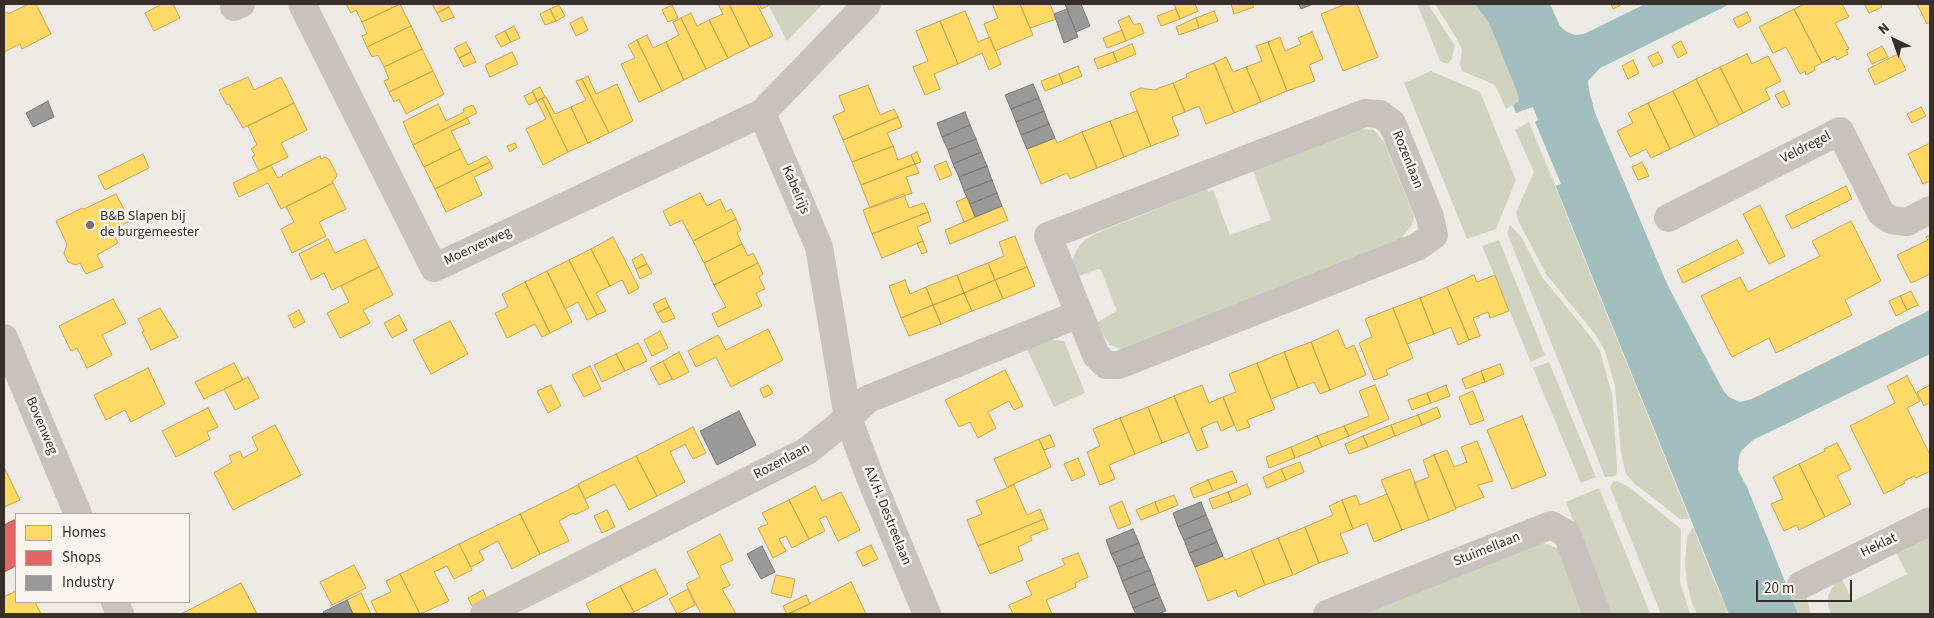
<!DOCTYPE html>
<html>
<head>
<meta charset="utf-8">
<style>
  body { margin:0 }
  #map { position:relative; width:1934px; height:618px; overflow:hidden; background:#ede9e4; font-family:"Source Sans 3",sans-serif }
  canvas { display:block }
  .frame { position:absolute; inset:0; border:5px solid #382f2b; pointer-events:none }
  .legend { position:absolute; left:15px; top:513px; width:175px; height:90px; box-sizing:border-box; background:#f9f4ed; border:1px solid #aca59f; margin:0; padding:6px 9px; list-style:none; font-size:15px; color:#382f2b }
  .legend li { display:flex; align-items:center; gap:10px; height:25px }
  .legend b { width:25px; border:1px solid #aca59f }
  .north { position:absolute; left:1869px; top:15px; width:50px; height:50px; -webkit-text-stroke:4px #f9f4ed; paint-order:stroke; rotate:318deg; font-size:14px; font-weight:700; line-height:20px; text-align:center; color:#382f2b }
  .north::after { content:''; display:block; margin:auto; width:18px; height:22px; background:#382f2b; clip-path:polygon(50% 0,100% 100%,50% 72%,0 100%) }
  .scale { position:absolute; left:1756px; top:580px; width:96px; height:22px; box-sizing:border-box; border:2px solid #382f2b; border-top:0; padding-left:6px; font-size:15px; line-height:18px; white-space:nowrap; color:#382f2b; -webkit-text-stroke:4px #f9f4ed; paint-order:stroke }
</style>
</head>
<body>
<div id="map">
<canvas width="1934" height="618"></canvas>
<div class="frame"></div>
<ul class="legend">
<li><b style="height:14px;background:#ffd966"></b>Homes</li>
<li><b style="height:14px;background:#e06666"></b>Shops</li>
<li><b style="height:14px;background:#999"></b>Industry</li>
</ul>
<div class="north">N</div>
<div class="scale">20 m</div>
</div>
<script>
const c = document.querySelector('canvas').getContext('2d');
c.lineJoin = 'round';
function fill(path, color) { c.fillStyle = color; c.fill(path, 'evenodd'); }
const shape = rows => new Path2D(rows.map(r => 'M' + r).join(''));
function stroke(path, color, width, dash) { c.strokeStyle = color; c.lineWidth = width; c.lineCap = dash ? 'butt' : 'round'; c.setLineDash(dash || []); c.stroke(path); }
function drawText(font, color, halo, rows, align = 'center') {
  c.font = font + ' "Source Sans 3",sans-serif'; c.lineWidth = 5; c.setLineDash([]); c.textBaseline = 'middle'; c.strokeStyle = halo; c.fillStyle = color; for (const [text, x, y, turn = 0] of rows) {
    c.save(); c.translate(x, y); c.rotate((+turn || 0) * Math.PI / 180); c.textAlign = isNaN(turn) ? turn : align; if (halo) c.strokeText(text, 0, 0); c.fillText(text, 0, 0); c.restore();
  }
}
const green = shape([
  [768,4,823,4,787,41],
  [1417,4,1428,4,1455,46,1451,60,1447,64,1440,61],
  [1435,4,1475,4,1489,23,1517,92,1519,101,1506,109,1495,85,1462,71,1460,64,1462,50,1457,39],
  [1431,71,1480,92,1516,180,1496,229,1467,239,1404,83],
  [1529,122,1689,518,1686,519,1680,519,1634,483,1626,474,1621,453,1615,386,1605,351,1595,334,1546,274,1518,220,1516,212,1534,172,1515,130],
  [1358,129,1374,130,1384,142,1414,216,1412,225,1403,236,1398,241,1124,350,1110,345,1096,323,1117,311,1101,270,1098,269,1079,276,1075,270,1073,260,1074,255,1080,245,1085,240,1095,234,1207,189,1208,192,1213,190,1230,235,1271,220,1253,170],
  [1510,225,1522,238,1542,277,1591,337,1600,351,1612,394,1617,466,1617,472,1615,476,1605,477,1507,233],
  [1499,240,1545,355,1531,362,1482,246],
  [1051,340,1064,341,1085,393,1054,407,1027,349],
  [1549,362,1596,477,1581,483,1533,368],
  [1617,481,1629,487,1681,529,1680,582,1690,614,1661,614,1610,487,1613,482],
  [1599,488,1650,613,1610,614,1566,502],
  [1693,527,1716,585,1728,611,1722,614,1697,614,1692,603,1687,584,1685,564,1687,537],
  [1930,534,1930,614,1831,614,1828,605,1828,595,1835,583,1842,579,1853,601,1907,574,1896,552],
  [1542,542,1558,549,1585,614,1355,614],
  [1805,591,1811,614,1798,614,1791,597]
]);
const water = shape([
  [1475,4,1550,4,1560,26,1567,32,1575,35,1584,34,1645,4,1730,4,1600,68,1588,81,1589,90,1595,113,1667,284,1723,390,1729,397,1740,402,1752,399,1930,310,1930,354,1753,440,1742,450,1739,456,1738,470,1747,487,1798,614,1729,614,1537,140,1524,110,1516,113,1513,105,1519,101,1517,92,1489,23]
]);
const pier = shape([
  [1533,107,1538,120,1535,122,1561,184,1556,186,1524,110]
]);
const homes = shape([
  [29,4,36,4,51,34,22,49,20,44,4,52,4,14,7,12,8,14,29,4],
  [162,4,173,4,180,18,154,31,145,13,162,4],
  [346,4,400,4,362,22,356,10,351,13,346,4],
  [400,4,411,26,367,47,362,36,367,34,362,22,400,4],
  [432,4,447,4,449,7,437,13,432,4],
  [718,4,729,4,750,47,728,58,709,20,723,14,718,4],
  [729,4,757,4,773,36,750,47,729,4],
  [759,4,769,4,769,5,762,9,759,4],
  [992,4,1020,4,1033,35,995,51,984,24,998,18,992,4],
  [1020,4,1050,4,1056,19,1030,28,1020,4],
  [1174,4,1195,4,1198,11,1180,19,1174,4],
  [1231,4,1252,4,1254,7,1234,14,1231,4],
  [1346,4,1357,4,1378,57,1343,71,1321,14,1346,4],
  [1611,4,1620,4,1621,5,1613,9,1611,4],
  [1805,4,1842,4,1849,17,1835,23,1849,49,1846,50,1848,54,1837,60,1835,56,1822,63,1794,9,1805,4],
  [1868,4,1880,4,1882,7,1869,13,1865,5,1868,4],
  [1917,4,1930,4,1930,22,1927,24,1917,4],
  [559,5,565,16,556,21,550,9,559,5],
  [672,5,678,18,668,22,662,10,672,5],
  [449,7,454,17,442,22,437,13,449,7],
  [550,9,556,21,545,25,540,14,550,9],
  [1176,9,1180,19,1161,26,1157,16,1176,9],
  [1794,9,1822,63,1814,67,1815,70,1806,75,1805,71,1800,74,1786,47,1773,53,1759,27,1794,9],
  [965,11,978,42,990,37,1001,64,989,70,982,53,958,64,940,21,965,11],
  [1214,11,1218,21,1199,28,1196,18,1214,11],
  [1747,12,1751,21,1738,28,1733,19,1747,12],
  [691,13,697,26,709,20,728,58,706,69,681,18,691,13],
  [1129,16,1134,25,1140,23,1144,33,1126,41,1118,21,1129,16],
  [582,17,588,30,576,36,570,23,582,17],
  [681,18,706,69,684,80,666,42,679,35,673,22,681,18],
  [1196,18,1199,28,1179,35,1176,27,1196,18],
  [940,21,958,64,934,74,940,89,925,95,913,67,928,61,916,31,940,21],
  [411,26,422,49,384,67,378,55,372,57,367,47,411,26],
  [514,26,520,38,511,42,505,31,514,26],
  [1122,30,1126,41,1107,48,1103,38,1122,30],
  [505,31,511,42,501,47,495,36,505,31],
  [1312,32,1323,59,1309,65,1315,81,1287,91,1268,42,1280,37,1285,51,1301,44,1298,38,1312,32],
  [647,35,653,48,666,42,684,80,662,91,637,40,647,35],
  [637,40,662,91,639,102,621,64,635,58,628,45,637,40],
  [1681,41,1687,53,1678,58,1672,46,1681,41],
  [466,42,471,52,459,58,454,48,466,42],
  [1268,42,1287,91,1261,102,1246,67,1262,61,1256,46,1268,42],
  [1132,44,1136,54,1117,62,1113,52,1132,44],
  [1882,46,1888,57,1872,64,1867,54,1882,46],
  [422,49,433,71,389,92,384,81,389,79,384,67,422,49],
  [471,52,476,62,464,67,459,58,471,52],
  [512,52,518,64,490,77,485,65,512,52],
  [1113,52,1117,62,1098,69,1094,59,1113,52],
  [1658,52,1663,62,1653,67,1648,57,1658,52],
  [1747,54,1752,64,1768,56,1781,81,1765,89,1770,99,1743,113,1720,67,1747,54],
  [1898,54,1906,70,1875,85,1868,69,1898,54],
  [1226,57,1233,72,1246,67,1261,102,1234,113,1214,63,1226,57],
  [1633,60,1639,73,1628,79,1622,66,1633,60],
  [1214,63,1234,113,1206,124,1199,106,1185,112,1173,83,1187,77,1186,74,1214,63],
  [1078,66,1082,76,1063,84,1059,74,1078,66],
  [1720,67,1743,113,1719,125,1696,79,1720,67],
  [433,71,444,94,406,114,399,99,394,102,389,92,433,71],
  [1059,74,1063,84,1045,91,1041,81,1059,74],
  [588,76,596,94,617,84,633,121,609,133,582,79,588,76],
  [248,77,254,90,281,77,294,103,243,128,229,104,227,105,219,90,248,77],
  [582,79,609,133,588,143,571,107,586,100,576,81,582,79],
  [1696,79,1719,125,1695,137,1673,91,1696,79],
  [1173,83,1185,112,1172,117,1179,135,1151,146,1130,93,1141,88,1154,90,1173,83],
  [868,85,880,115,894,109,898,117,843,140,833,116,845,111,839,96,868,85],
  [540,87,545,97,537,101,532,91,540,87],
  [1673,91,1695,137,1670,149,1648,103,1673,91],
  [1784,91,1790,104,1782,108,1775,95,1784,91],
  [533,92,537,101,529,105,524,96,533,92],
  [546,97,555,114,571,107,588,143,568,152,542,98,546,97],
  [542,98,568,152,543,165,526,129,546,119,537,101,542,98],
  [294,103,307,130,281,143,288,157,259,171,252,157,255,155,251,149,257,145,248,126,294,103],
  [1648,103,1670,149,1651,158,1646,149,1630,157,1617,131,1633,123,1628,113,1648,103],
  [438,104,446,121,464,112,463,109,473,105,477,113,413,145,403,122,438,104],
  [1921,107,1926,116,1912,123,1907,114,1921,107],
  [1137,111,1151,146,1124,157,1110,121,1137,111],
  [898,117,902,127,887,133,893,146,852,162,843,140,898,117],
  [467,118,470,123,451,131,460,149,424,167,413,145,467,118],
  [1110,121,1124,157,1097,168,1082,132,1110,121],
  [1082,132,1097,168,1070,179,1067,173,1041,184,1027,149,1055,138,1057,143,1082,132],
  [515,143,517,147,510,152,507,146,515,143],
  [1930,143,1930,181,1923,184,1908,154,1930,143],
  [893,146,898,160,911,155,915,164,861,185,852,162,893,146],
  [460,149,468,165,486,156,490,162,435,189,424,167,460,149],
  [917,152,921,162,915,164,911,155,917,152],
  [143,154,149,168,105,190,98,176,143,154],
  [320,156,321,159,325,157,329,159,337,175,335,179,332,181,333,183,281,209,268,183,239,197,233,183,271,165,278,178,283,176,282,175,320,156],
  [946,161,952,175,940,180,934,166,946,161],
  [490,162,493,168,474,177,482,195,446,212,435,189,490,162],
  [1642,162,1649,176,1638,180,1632,167,1642,162],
  [915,164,919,173,906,177,912,193,870,208,861,185,915,164],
  [333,183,346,209,319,222,326,236,292,253,281,229,294,222,286,207,333,183],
  [1846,186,1852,199,1792,229,1785,216,1846,186],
  [700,193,707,206,720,199,726,212,731,209,736,219,693,241,682,220,670,226,663,211,700,193],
  [116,194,130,221,112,230,118,243,97,255,103,267,86,274,80,263,76,265,68,262,64,253,67,244,56,221,82,208,84,209,116,194],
  [904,194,909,208,924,203,928,212,872,234,863,210,904,194],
  [967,197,975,217,964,222,956,202,967,197],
  [1760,205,1785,256,1769,264,1743,214,1760,205],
  [1002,206,1008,220,950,244,945,230,1002,206],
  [928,212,931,221,917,227,923,241,882,258,872,234,928,212],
  [736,219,741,230,737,233,742,244,704,263,693,241,736,219],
  [1851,221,1881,281,1845,300,1852,315,1776,353,1769,338,1732,357,1701,296,1740,277,1748,292,1820,256,1812,241,1851,221],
  [1930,235,1930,274,1911,283,1897,255,1928,240,1926,237,1930,235],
  [1015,236,1027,267,995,280,988,263,1004,256,999,242,1015,236],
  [613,237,639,288,629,294,622,280,610,286,591,249,613,237],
  [328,239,335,253,365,239,379,267,332,290,324,273,311,280,299,254,328,239],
  [1737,240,1744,253,1683,283,1677,270,1737,240],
  [923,241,927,252,922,254,917,243,923,241],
  [742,244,748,256,753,253,758,263,714,285,704,263,742,244],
  [591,249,610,286,596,293,606,311,597,315,569,260,591,249],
  [642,254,647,264,636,269,632,260,642,254],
  [569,260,597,315,587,320,578,302,565,309,547,271,569,260],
  [758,263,763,274,759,277,765,289,756,293,762,306,718,327,712,314,726,307,714,285,758,263],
  [988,263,995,280,964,293,957,275,988,263],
  [647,264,652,273,640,279,636,269,647,264],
  [379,267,393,295,363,310,370,323,340,338,327,313,349,302,341,286,379,267],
  [1027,267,1035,286,1003,299,995,280,1027,267],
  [547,271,572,322,550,333,525,282,547,271],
  [957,275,964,293,933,305,926,287,957,275],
  [1474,275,1477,282,1495,275,1509,311,1490,318,1488,312,1473,318,1480,336,1469,340,1447,287,1474,275],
  [905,280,910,294,926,287,933,305,901,318,889,286,905,280],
  [995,280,1003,299,972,311,964,293,995,280],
  [525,282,550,333,542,337,535,324,507,338,495,313,508,307,502,294,525,282],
  [1447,287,1469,340,1458,345,1451,327,1434,334,1420,298,1447,287],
  [1911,291,1918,305,1907,310,1900,296,1911,291],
  [964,293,972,311,941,324,933,305,964,293],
  [1900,296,1907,310,1896,316,1889,301,1900,296],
  [665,298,669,307,657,313,653,304,665,298],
  [1420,298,1434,334,1407,344,1393,308,1420,298],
  [113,299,126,323,102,335,112,355,87,368,77,348,71,351,59,326,113,299],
  [933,305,941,324,909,336,901,318,933,305],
  [669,307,675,318,663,323,657,313,669,307],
  [160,308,178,337,151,350,142,332,144,331,138,319,160,308],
  [1393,308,1413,358,1386,370,1388,375,1374,380,1359,343,1372,337,1365,319,1393,308],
  [299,310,305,322,294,328,288,316,299,310],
  [399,315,407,330,392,338,384,323,399,315],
  [450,321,468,354,431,374,413,340,450,321],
  [768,329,783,360,731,387,716,357,696,367,688,351,718,335,726,350,768,329],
  [1338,330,1346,349,1354,345,1366,375,1330,390,1311,342,1338,330],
  [660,331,668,348,652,356,644,340,660,331],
  [1311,342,1330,390,1320,394,1314,382,1298,388,1284,352,1311,342],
  [638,343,647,361,625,371,616,354,638,343],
  [679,352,689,372,673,380,663,361,679,352],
  [1284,352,1298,388,1271,399,1257,363,1284,352],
  [616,354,625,371,602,382,594,365,616,354],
  [663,361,672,379,659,385,650,368,663,361],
  [234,363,243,380,204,399,195,382,234,363],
  [1257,363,1275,409,1247,420,1250,427,1237,431,1223,397,1236,392,1229,374,1257,363],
  [1500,364,1504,374,1485,382,1481,371,1500,364],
  [590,366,601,389,584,397,572,375,590,366],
  [148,368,165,404,131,422,125,410,106,420,94,395,148,368],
  [1005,370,1023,406,1014,410,1009,401,988,412,996,428,978,438,970,422,959,427,945,400,1005,370],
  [1481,371,1485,382,1466,389,1462,379,1481,371],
  [1907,376,1920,401,1907,408,1930,455,1930,471,1916,478,1914,476,1904,481,1905,483,1884,494,1850,426,1895,403,1887,386,1907,376],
  [248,377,259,398,235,410,224,389,248,377],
  [551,385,561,406,548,413,537,391,551,385],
  [768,385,773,393,764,398,760,389,768,385],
  [1202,385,1209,403,1223,397,1234,425,1221,431,1217,421,1201,428,1208,447,1197,451,1174,396,1202,385],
  [1375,385,1389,419,1349,436,1344,426,1369,416,1359,391,1375,385],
  [1446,385,1450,396,1431,403,1427,393,1446,385],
  [1930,385,1930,402,1924,406,1917,392,1930,385],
  [1473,391,1484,420,1470,425,1459,397,1473,391],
  [1427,393,1431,403,1412,410,1408,400,1427,393],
  [1174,396,1189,432,1162,443,1148,407,1174,396],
  [1148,407,1162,443,1135,454,1120,418,1148,407],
  [1437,407,1441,417,1422,425,1418,415,1437,407],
  [208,408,218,427,207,432,210,439,176,457,162,431,208,408],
  [1418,415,1422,425,1395,436,1391,425,1418,415],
  [1522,416,1546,475,1512,489,1487,430,1522,416],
  [1120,418,1135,454,1109,465,1115,479,1100,485,1087,452,1100,446,1093,429,1120,418],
  [275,425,301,475,233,510,214,473,232,462,229,456,240,451,243,458,258,450,252,437,275,425],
  [1391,425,1395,436,1368,447,1363,436,1391,425],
  [1344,426,1349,436,1322,447,1317,436,1344,426],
  [693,427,706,453,693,459,685,444,670,452,685,482,657,496,636,456,693,427],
  [1050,435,1055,446,1044,450,1039,439,1050,435],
  [1317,436,1322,447,1295,458,1291,447,1317,436],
  [1363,436,1368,447,1349,454,1345,444,1363,436],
  [1039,439,1051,467,1007,487,994,459,1039,439],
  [1477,441,1493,481,1478,485,1484,497,1456,508,1434,455,1447,450,1454,467,1467,462,1461,447,1477,441],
  [1837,443,1851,469,1837,476,1851,504,1825,517,1799,464,1825,451,1824,449,1837,443],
  [1291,447,1295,458,1269,468,1266,457,1291,447],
  [1434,455,1456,509,1429,520,1414,483,1429,477,1423,460,1434,455],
  [636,456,657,496,629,510,615,484,585,499,578,484,636,456],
  [1078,458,1085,475,1072,481,1064,464,1078,458],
  [1300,462,1304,472,1286,480,1281,469,1300,462],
  [1799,464,1825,517,1799,530,1797,525,1784,531,1771,504,1783,499,1773,477,1799,464],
  [4,467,20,500,4,507,4,467],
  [1281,469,1286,480,1267,488,1263,477,1281,469],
  [1410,469,1429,520,1402,530,1381,480,1410,469],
  [1232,471,1237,482,1213,491,1208,480,1232,471],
  [1208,480,1213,491,1194,498,1190,488,1208,480],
  [1247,484,1251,494,1232,502,1228,492,1247,484],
  [578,485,589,508,575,515,573,513,559,521,569,541,540,554,520,514,578,485],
  [1014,485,1027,515,1040,509,1044,519,978,546,967,520,982,514,976,501,1014,485],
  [815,486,822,501,841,492,860,530,838,541,826,516,819,519,825,531,809,539,789,500,815,486],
  [1228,492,1232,502,1213,509,1209,499,1228,492],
  [1387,494,1402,530,1374,542,1367,523,1353,529,1342,500,1356,495,1360,505,1387,494],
  [1174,495,1178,505,1159,513,1155,502,1174,495],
  [789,500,809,539,792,548,786,536,779,539,786,551,773,558,758,528,768,524,762,513,789,500],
  [1342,500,1353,529,1340,534,1348,553,1319,563,1305,527,1333,515,1329,506,1342,500],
  [1122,501,1131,524,1118,529,1109,507,1122,501],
  [1155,502,1159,513,1141,520,1136,510,1155,502],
  [607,510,615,527,602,533,594,516,607,510],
  [520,514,540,554,512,569,498,541,479,551,484,560,471,567,459,544,520,514],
  [1044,519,1048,529,1030,536,1032,540,1018,547,1023,560,990,574,978,546,1044,519],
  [1305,527,1319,563,1293,575,1278,538,1305,527],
  [720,534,733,560,720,566,730,585,722,589,736,614,701,614,686,584,700,577,687,552,720,534],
  [1278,538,1293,575,1265,585,1251,549,1278,538],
  [459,544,472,570,454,579,447,566,434,572,449,601,420,614,400,574,459,544],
  [871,545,878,559,863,566,856,552,871,545],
  [1251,549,1265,585,1238,597,1236,590,1208,601,1195,567,1223,556,1225,560,1251,549],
  [1078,553,1088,577,1075,583,1076,587,1046,600,1052,614,1013,614,1009,605,1032,595,1026,582,1065,565,1062,559,1078,553],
  [354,565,366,588,332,605,320,582,354,565],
  [655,569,668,594,634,612,620,586,655,569],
  [400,574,420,614,377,614,371,601,391,592,386,581,400,574],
  [776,575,795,579,791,598,771,593,776,575],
  [851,582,866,614,792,614,791,613,851,582],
  [241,583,257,614,181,614,241,583],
  [620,586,634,612,629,614,591,614,586,604,620,586],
  [688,589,695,605,677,614,669,599,688,589],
  [483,590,487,599,472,606,468,598,483,590],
  [16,591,16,602,35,602,41,614,4,614,4,597,16,591],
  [361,593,371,614,353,614,347,600,361,593],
  [806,595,810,604,787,614,783,606,806,595]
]);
const shops = shape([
  [14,520,16,525,16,566,4,572,4,525,14,520]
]);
const industry = shape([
  [1065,4,1081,4,1090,26,1076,32,1065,4],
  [1299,4,1313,4,1301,9,1299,4],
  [1067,9,1078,37,1064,43,1054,14,1067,9],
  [1033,84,1039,98,1011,109,1005,95,1033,84],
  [1039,98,1044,111,1016,122,1011,109,1039,98],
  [48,101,54,117,33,127,26,113,48,101],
  [1044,111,1049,124,1021,135,1016,122,1044,111],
  [965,112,970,125,942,137,937,123,965,112],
  [1049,124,1055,138,1027,149,1021,135,1049,124],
  [970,125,976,139,948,150,942,137,970,125],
  [976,139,981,152,953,164,948,150,976,139],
  [981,152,987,166,959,177,953,164,981,152],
  [987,166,992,180,964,191,959,177,987,166],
  [992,180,997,193,970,204,964,191,992,180],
  [997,193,1002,206,975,217,970,204,997,193],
  [739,411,756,445,717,465,700,431,739,411],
  [1201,502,1206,515,1178,527,1173,513,1201,502],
  [1206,515,1212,529,1184,540,1178,527,1206,515],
  [1133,529,1139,543,1111,554,1106,540,1133,529],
  [1212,529,1217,542,1189,553,1184,540,1212,529],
  [1217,542,1223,556,1195,567,1189,553,1217,542],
  [1139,543,1144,557,1117,567,1111,554,1139,543],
  [762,546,775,572,761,579,747,554,762,546],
  [1144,557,1150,570,1122,581,1117,567,1144,557],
  [1150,570,1155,584,1128,595,1122,581,1150,570],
  [1155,584,1160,597,1133,608,1128,595,1155,584],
  [1160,597,1166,611,1158,614,1136,614,1133,608,1160,597],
  [347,600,353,614,324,614,323,612,347,600]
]);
const minor = shape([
  [302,4,434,268,762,113],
  [867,4,762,113,819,247,848,418,870,477,927,614],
  [234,7,241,4],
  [1365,113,1380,114,1392,123,1430,217,1434,235,1417,247,1119,365,1106,365,1096,355,1048,236,1365,113],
  [1668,218,1840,131,1881,213,1891,220,1907,222,1930,210],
  [1801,585,1930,521],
  [484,614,807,451,848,418,868,399,1079,314],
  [1327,614,1551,525,1567,534,1597,614]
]);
const tertiary = shape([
  [4,338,78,514],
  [115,602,120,614]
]);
const markers = [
  [90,225,5,"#77706c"]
];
const streetNames = [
  ["Veldregel",1806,148,-27],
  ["Rozenlaan",1407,160,68],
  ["Kabelrijs",795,190,67],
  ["Moerverweg",478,247,-25],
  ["Bovenweg",41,426,67],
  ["Rozenlaan",782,462,-28],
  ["A.V.H. Destreelaan",887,516,68],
  ["Heklat",1879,546,-26],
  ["Stuimellaan",1487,550,-22]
];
const poiNames = [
  ["B&B Slapen bij",100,217],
  ["de burgemeester",100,233]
];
fill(green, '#ced2bf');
fill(water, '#a1bdbd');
fill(pier, '#ede9e4');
fill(homes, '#ffd966');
stroke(homes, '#c3a654', 1);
fill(shops, '#e06666');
stroke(shops, '#ae5654', 1);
fill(industry, '#999');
stroke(industry, '#7c7978', 1);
stroke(minor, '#c7c2bd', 28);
stroke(tertiary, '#c7c2bd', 28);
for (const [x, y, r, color] of markers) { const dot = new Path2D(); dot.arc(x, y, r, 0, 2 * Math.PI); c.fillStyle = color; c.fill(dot); stroke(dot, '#f9f4ed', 2); }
drawText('14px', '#382f2b', '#f9f4ed', streetNames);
drawText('14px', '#382f2b', '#f9f4ed', poiNames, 'left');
</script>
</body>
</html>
